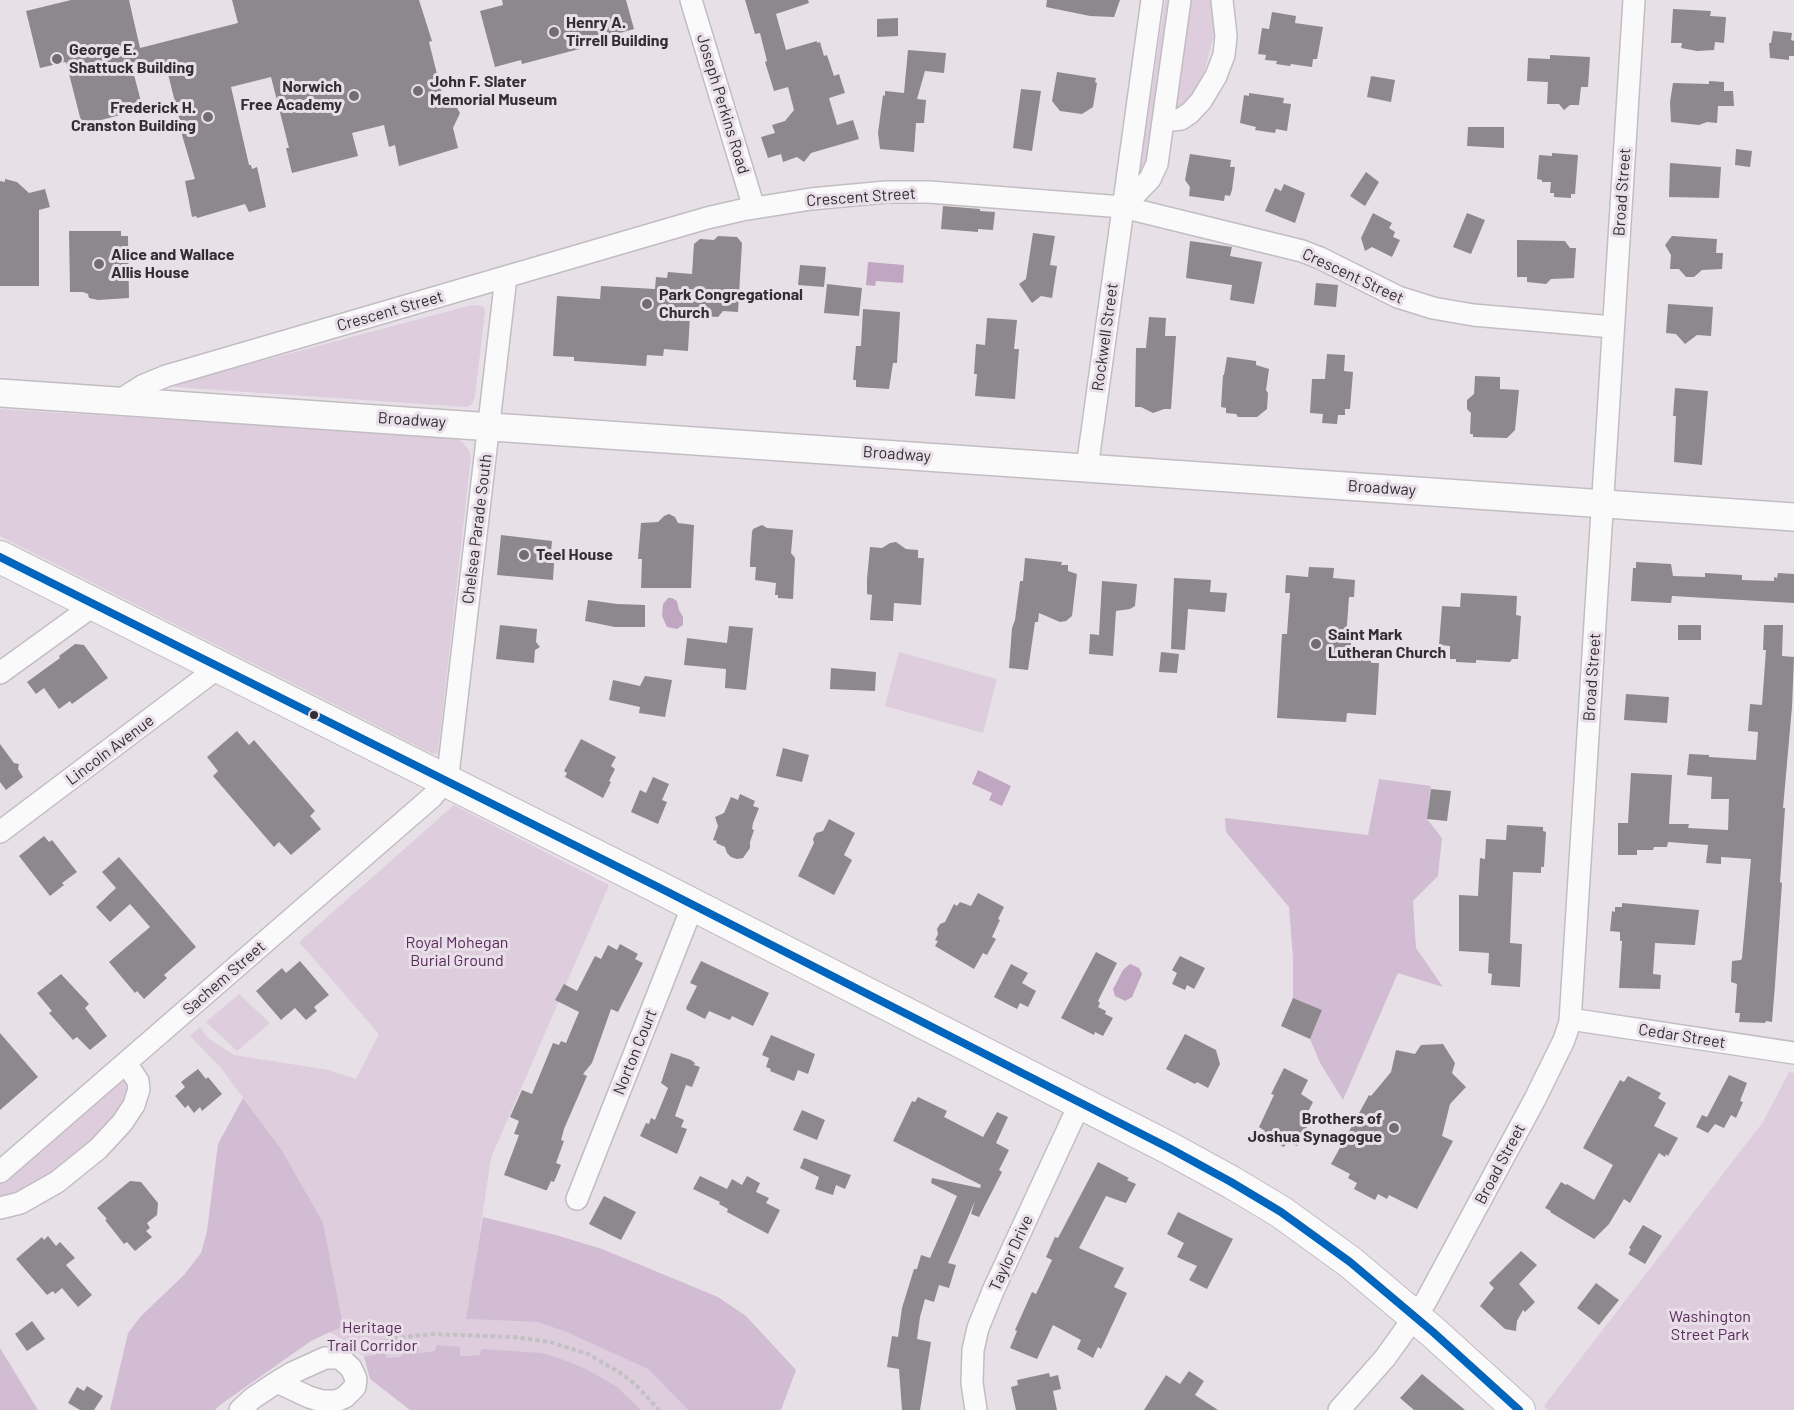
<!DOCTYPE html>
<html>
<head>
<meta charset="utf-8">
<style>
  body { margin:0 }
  canvas { display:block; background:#e7e1e7 }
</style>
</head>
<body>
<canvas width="1794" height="1410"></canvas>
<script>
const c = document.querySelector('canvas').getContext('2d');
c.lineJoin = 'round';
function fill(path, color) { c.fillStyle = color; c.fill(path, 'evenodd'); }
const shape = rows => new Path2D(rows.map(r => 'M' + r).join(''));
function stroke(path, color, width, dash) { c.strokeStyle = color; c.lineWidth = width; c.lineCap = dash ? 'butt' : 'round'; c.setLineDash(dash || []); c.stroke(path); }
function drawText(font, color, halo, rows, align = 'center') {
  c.font = font + ' Barlow,sans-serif'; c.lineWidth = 6; c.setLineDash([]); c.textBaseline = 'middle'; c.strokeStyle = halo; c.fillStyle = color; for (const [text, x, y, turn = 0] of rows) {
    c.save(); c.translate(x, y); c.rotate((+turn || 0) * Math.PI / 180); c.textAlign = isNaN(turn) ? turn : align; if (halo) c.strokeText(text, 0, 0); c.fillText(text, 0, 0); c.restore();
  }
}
const green = shape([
  [1165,0,1171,0,1147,169,1142,172,1140,170],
  [1189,0,1213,0,1214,35,1201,84,1196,93,1179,109,1175,107],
  [479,305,484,307,485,312,475,396,472,404,467,407,174,387,176,385,198,378,468,306],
  [0,409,445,437,459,440,462,442,469,450,471,457,438,753,433,754,0,536],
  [899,652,997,679,983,733,885,706],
  [454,805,609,885,491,1158,467,1319,537,1322,583,1338,648,1369,688,1410,641,1410,639,1408,481,1349,480,1355,459,1356,436,1345,435,1351,419,1353,418,1347,401,1350,402,1356,399,1356,387,1358,387,1352,364,1357,343,1340,328,1331,342,1326,281,1149,221,1068,190,1036,200,1027,209,1039,234,1055,329,1070,356,1079,379,1034,299,942],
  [239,994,270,1023,237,1051,206,1022],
  [1789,1072,1794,1073,1794,1410,1548,1410,1544,1406,1763,1122],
  [123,1080,128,1086,128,1094,120,1110,101,1131,72,1158,32,1188,0,1199,0,1185]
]);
const forest = shape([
  [1379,779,1431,786,1427,819,1442,838,1438,876,1413,901,1416,948,1443,987,1398,973,1343,1100,1320,1063,1310,1039,1322,1010,1293,998,1293,957,1289,907,1226,832,1225,818,1368,835],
  [243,1098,281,1149,323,1223,343,1326,311,1341,220,1405,215,1410,110,1410,128,1333,141,1316,184,1275,201,1253,207,1231,218,1144],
  [483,1217,556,1235,602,1249,718,1297,746,1316,796,1370,781,1410,688,1410,648,1369,569,1333,537,1322,466,1319],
  [436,1345,460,1347,460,1356,480,1355,481,1349,542,1353,561,1359,586,1369,617,1387,641,1410,410,1410,370,1379,364,1357,386,1352,387,1358,402,1356,401,1350,418,1346,419,1353,435,1351],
  [0,1348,38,1410,0,1410]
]);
const water = shape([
  [868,262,904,265,903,283,876,281,875,286,866,285],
  [668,598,672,598,677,601,679,610,683,617,683,625,677,629,667,627,662,616,663,604],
  [978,770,1011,786,1002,806,989,800,992,793,972,784],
  [1130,964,1139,968,1142,974,1132,997,1125,1001,1115,996,1113,989,1123,970]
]);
const building = shape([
  [71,0,129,0,140,48,238,23,232,0,419,0,432,41,429,42,444,102,456,106,460,113,453,128,458,148,399,166,395,145,389,147,384,125,352,133,358,156,292,173,286,148,289,148,271,77,231,87,249,165,251,165,252,169,257,167,266,207,249,212,245,204,197,218,196,216,192,217,185,181,195,179,182,135,181,126,166,66,134,75,143,109,82,125,66,62,40,68,26,11],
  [502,0,626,0,634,29,609,36,610,41,522,64,521,60,495,67,480,11,503,5],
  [745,0,808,0,809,3,776,14,786,50,817,41,817,43,820,42,824,56,827,55,834,76,839,74,845,93,829,98,837,125,853,120,859,139,811,153,804,162,797,157,783,162,781,154,768,158,761,137,775,133,772,125,785,121,794,110,788,87,774,91,765,62,767,61,760,33,755,34],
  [1047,0,1120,0,1114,17,1090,16,1046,7],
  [1673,9,1711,11,1710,16,1726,17,1724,43,1715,42,1714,50,1697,51,1681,48,1682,43,1671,43],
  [1272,12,1296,16,1295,23,1323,27,1317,59,1313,59,1312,67,1291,64,1290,66,1276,64,1277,61,1265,60,1266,55,1258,54,1262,28,1269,29],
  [898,18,898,36,877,37,877,19],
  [1773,31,1792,33,1791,40,1794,41,1794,56,1789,56,1789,60,1770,58,1769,43,1771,43],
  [908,50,946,53,944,73,925,71,917,99,926,100,924,123,916,123,914,152,880,149,878,133,883,95,885,96,885,91,904,93],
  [1550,55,1590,57,1588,87,1581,87,1579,105,1570,105,1564,110,1559,104,1547,104,1548,82,1527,81,1528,58,1550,59],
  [1057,72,1096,78,1095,82,1097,83,1093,107,1082,114,1060,111,1052,101],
  [1371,76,1395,80,1391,102,1367,97],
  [1709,81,1724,82,1724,91,1733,91,1734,106,1718,106,1717,123,1707,122,1699,125,1671,122,1670,102,1673,83,1709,84],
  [1021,89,1041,91,1032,151,1013,148],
  [1249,93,1284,98,1283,103,1291,104,1287,131,1276,129,1275,133,1255,130,1256,127,1240,123,1244,95,1249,96],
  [1468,127,1504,127,1504,148,1467,146],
  [1736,149,1752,151,1750,167,1735,165],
  [1552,153,1578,155,1575,194,1571,194,1571,198,1554,197,1554,193,1550,193,1551,182,1542,182,1542,180,1537,179,1539,155,1552,156],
  [1190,154,1231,160,1230,167,1235,167,1232,190,1230,196,1225,195,1224,201,1189,196,1190,187,1185,180],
  [1670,163,1721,167,1719,198,1669,197],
  [1366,172,1379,182,1365,206,1350,196],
  [5,179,17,182,29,193,45,189,50,207,39,210,39,286,0,286,0,181,5,182],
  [1284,184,1305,193,1295,223,1265,211,1275,188,1281,191],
  [943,206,980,209,980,211,995,212,993,230,978,229,978,232,941,229],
  [1373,213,1392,223,1389,228,1395,232,1393,237,1400,240,1392,257,1372,247,1365,251,1361,238],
  [1467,213,1485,220,1471,254,1453,247],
  [69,231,121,231,121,236,128,236,129,298,98,300,89,298,88,294,83,292,70,292],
  [1033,233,1055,236,1050,265,1057,266,1052,298,1041,296,1032,303,1019,284,1026,279],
  [718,236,737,237,742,243,738,312,723,311,718,317,690,315,688,351,664,349,663,356,647,355,646,366,574,361,574,357,553,356,557,296,600,299,601,286,655,289,656,277,667,278,668,272,692,274,694,244,700,239,714,240],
  [1672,236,1717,239,1716,253,1723,253,1722,269,1702,270,1694,277,1686,277,1679,269,1670,269,1671,255,1665,245],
  [1517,240,1565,241,1570,248,1576,248,1574,278,1551,279,1546,284,1527,282,1527,277,1517,277],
  [1190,241,1232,247,1230,256,1262,262,1254,304,1230,300,1232,285,1186,278],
  [800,265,826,267,824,287,798,285],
  [1316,283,1338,285,1336,307,1314,305],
  [827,284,862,288,859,316,824,313],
  [1668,304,1713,307,1711,336,1697,335,1685,344,1676,334,1666,333],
  [863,309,900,312,897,363,893,363,889,389,856,387,856,380,853,380,856,346,861,346],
  [1149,317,1166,318,1165,336,1176,336,1171,409,1164,409,1153,413,1141,407,1135,407,1136,348,1146,348],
  [987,318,1017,320,1014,349,1019,349,1015,399,975,396,977,374,974,374,976,344,985,345],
  [1327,354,1345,355,1344,371,1353,372,1350,409,1345,409,1345,415,1338,415,1337,424,1322,423,1323,414,1310,413,1312,379,1325,379],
  [1227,357,1256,361,1256,365,1269,369,1266,390,1268,393,1267,409,1257,417,1238,417,1236,414,1226,413,1226,408,1221,407,1223,375,1224,375],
  [1475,376,1500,377,1500,389,1519,390,1515,430,1507,438,1473,437,1473,434,1470,434,1471,413,1467,409,1467,400,1474,394],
  [1675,388,1708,391,1702,465,1674,462,1676,416,1673,416],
  [669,514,675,517,678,523,694,525,691,588,641,588,642,559,638,559,641,523,658,522,664,516],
  [762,525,767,528,793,530,791,553,795,558,793,599,778,598,778,595,775,595,776,583,755,580,756,567,750,567,750,562,752,532,753,529],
  [501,535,552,541,550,563,554,563,553,580,497,575],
  [896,542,906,549,918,550,918,558,924,558,921,605,894,603,893,621,870,620,872,595,867,594,867,579,870,547,882,548,890,543],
  [1025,558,1062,562,1061,565,1068,565,1068,571,1077,574,1072,616,1066,621,1060,622,1039,613,1038,622,1035,622,1028,670,1009,668,1012,628,1015,620,1020,581,1023,581],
  [1636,562,1671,564,1673,576,1705,577,1705,573,1742,575,1742,580,1774,581,1774,577,1777,578,1778,573,1794,574,1794,603,1672,596,1671,603,1631,601,1633,568,1636,568],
  [1309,567,1334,568,1333,578,1355,580,1354,597,1349,597,1346,638,1351,638,1351,649,1372,650,1371,663,1379,663,1376,715,1347,713,1346,722,1277,718,1282,634,1287,634,1290,593,1285,593,1286,575,1308,577],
  [1174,578,1211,580,1210,592,1227,593,1225,612,1188,609,1185,650,1171,649],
  [1102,581,1137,584,1135,606,1130,609,1116,611,1113,656,1089,654,1090,634,1099,635],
  [1461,593,1517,596,1516,615,1521,616,1518,659,1512,659,1510,662,1476,660,1476,663,1456,662,1456,659,1450,659,1450,646,1439,645,1442,606,1460,607],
  [588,600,617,604,645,605,645,627,615,627,585,621],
  [500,625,537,629,536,642,540,647,535,650,534,663,496,659],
  [1678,625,1701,625,1701,640,1678,640],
  [1764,625,1783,625,1782,656,1794,657,1792,707,1783,808,1785,808,1780,882,1782,883,1775,985,1772,1022,1766,1021,1765,1023,1739,1022,1740,1013,1735,1013,1737,984,1731,982,1732,961,1741,960,1742,958,1751,859,1721,857,1721,864,1706,863,1708,845,1668,842,1667,847,1654,847,1653,850,1637,850,1637,855,1618,855,1618,823,1628,823,1631,773,1672,775,1669,824,1689,824,1688,828,1728,830,1729,799,1711,799,1712,777,1687,775,1689,754,1709,755,1709,757,1756,760,1758,732,1748,731,1750,704,1762,705,1766,650,1763,650],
  [729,626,753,628,746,690,725,688,726,669,684,665,687,638,727,643],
  [75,644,84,645,108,678,72,704,70,701,59,709,44,688,36,694,27,682,60,658,59,656],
  [1161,652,1179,654,1177,673,1159,672],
  [831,668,876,672,875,691,830,689],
  [645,676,672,680,665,717,639,713,640,707,609,700,613,680,640,686],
  [1626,694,1669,697,1667,723,1624,720],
  [237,731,249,745,254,740,315,811,310,816,321,829,291,855,279,842,274,847,213,776,218,771,207,757],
  [581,739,616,757,611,766,615,769,609,781,611,782,603,798,565,777,567,773,564,771],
  [0,744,14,763,19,764,18,769,23,777,6,790,0,782],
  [783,748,809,755,802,782,776,776],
  [653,777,669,784,662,800,667,802,658,824,631,812,640,790,646,793],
  [1431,789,1451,791,1447,821,1427,819],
  [740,794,755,801,753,806,759,808,753,823,752,829,754,830,750,842,750,848,743,858,737,859,731,857,727,853,725,847,716,843,717,841,713,840,718,826,715,817,724,813,731,797,738,800],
  [829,819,855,833,844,855,852,860,834,895,798,876,814,843,813,839,816,833,823,831],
  [1507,825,1543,827,1543,831,1546,832,1544,867,1541,867,1541,873,1513,872,1510,943,1522,944,1520,987,1491,985,1492,974,1488,973,1489,953,1459,951,1459,895,1478,896,1480,858,1485,859,1486,839,1506,840],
  [44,836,49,842,52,840,77,872,62,883,64,885,50,896,19,856],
  [119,857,196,947,164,975,167,978,144,999,137,991,135,993,109,962,150,927,130,904,110,922,96,907,116,888,102,872],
  [978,893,1004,907,998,919,1000,920,992,937,996,939,987,955,983,953,974,969,935,946,938,941,935,940,938,934,937,929,940,924,945,922,954,904,957,906,960,902,971,906],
  [1622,903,1699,910,1695,945,1655,943,1653,974,1661,975,1660,989,1619,988,1622,941,1620,941,1620,932,1610,931,1612,911,1615,912,1615,907,1622,907],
  [620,944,638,954,635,959,643,963,618,1012,611,1009,592,1063,583,1074,587,1076,564,1129,561,1140,564,1141,556,1163,561,1165,554,1182,551,1181,547,1190,545,1190,504,1175,519,1135,514,1134,519,1121,510,1117,522,1090,532,1094,553,1043,559,1045,561,1041,566,1043,579,1012,555,1000,564,984,577,991,595,956,601,959,608,945,617,950],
  [1096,952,1117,963,1098,1001,1100,1003,1098,1007,1106,1011,1105,1014,1113,1018,1103,1036,1095,1032,1094,1035,1061,1018],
  [1180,956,1205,968,1194,989,1187,985,1185,990,1172,984,1177,973,1172,970],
  [300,961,329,995,314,1007,317,1011,306,1020,295,1008,281,1020,256,991,282,968,286,973],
  [701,961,769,993,753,1026,732,1016,730,1020,709,1011,705,1019,687,1010,686,1008,697,986,690,983],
  [1011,964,1028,973,1022,983,1036,991,1028,1007,1020,1003,1017,1009,994,997],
  [61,974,89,1004,85,1008,107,1036,90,1050,77,1037,73,1040,49,1013,52,1011,37,993],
  [1293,998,1322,1010,1310,1039,1281,1026],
  [0,1033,38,1077,0,1110],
  [1185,1034,1216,1050,1220,1064,1208,1088,1197,1082,1195,1084,1166,1069],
  [771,1035,815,1054,808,1074,798,1070,794,1081,770,1071,771,1069,766,1067,769,1058,762,1055],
  [1443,1044,1455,1063,1452,1073,1466,1087,1450,1104,1442,1136,1453,1141,1417,1209,1389,1195,1387,1199,1378,1194,1375,1200,1354,1189,1357,1183,1348,1178,1350,1174,1331,1164,1369,1095,1371,1096,1391,1072,1396,1050,1415,1054,1421,1045],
  [671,1053,691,1060,695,1063,694,1065,700,1067,692,1087,686,1085,675,1116,684,1120,681,1127,687,1129,677,1154,640,1136,646,1123,649,1124,651,1118,655,1120,668,1088,661,1083],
  [1284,1068,1308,1080,1301,1094,1313,1102,1305,1118,1310,1121,1297,1146,1287,1142,1284,1147,1263,1136,1265,1131,1259,1127,1274,1095,1271,1094],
  [198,1069,206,1079,208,1077,222,1094,202,1111,200,1107,194,1113,188,1105,185,1108,175,1096,185,1087,181,1082],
  [1729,1075,1747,1083,1740,1101,1743,1102,1736,1118,1731,1115,1724,1128,1715,1124,1708,1133,1696,1127,1702,1115,1707,1117],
  [1628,1076,1661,1093,1658,1098,1666,1103,1654,1126,1678,1138,1668,1156,1666,1154,1665,1157,1659,1153,1630,1203,1624,1199,1609,1224,1594,1239,1550,1212,1551,1211,1545,1208,1561,1182,1566,1185,1567,1184,1594,1200,1613,1165,1583,1148,1620,1080,1624,1082],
  [918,1097,947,1111,944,1117,983,1137,997,1112,1008,1117,996,1143,1009,1150,999,1170,1002,1172,979,1217,971,1214,975,1201,948,1263,956,1265,949,1288,939,1285,934,1302,925,1299,920,1317,917,1339,931,1342,920,1410,902,1410,899,1369,887,1367,892,1336,898,1337,902,1308,914,1269,917,1269,921,1255,930,1258,957,1196,931,1183,932,1178,980,1188,981,1185,893,1141,912,1101,915,1102],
  [802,1110,825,1120,817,1140,793,1130],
  [804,1158,851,1175,845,1189,836,1185,833,1195,815,1189,819,1177,800,1168],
  [1098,1162,1129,1178,1127,1180,1136,1184,1126,1203,1106,1196,1079,1248,1124,1268,1114,1287,1127,1293,1101,1349,1098,1347,1093,1358,1077,1349,1081,1340,1053,1325,1037,1359,1010,1348,1017,1331,1015,1330,1032,1292,1036,1294,1052,1260,1046,1257,1055,1237,1058,1238],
  [700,1176,727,1189,732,1179,742,1185,747,1176,760,1183,756,1192,769,1198,766,1203,780,1210,768,1234,727,1212,728,1209,719,1204,720,1202,693,1189],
  [130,1181,141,1182,158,1203,157,1215,147,1223,150,1228,146,1231,152,1237,135,1251,127,1242,124,1244,105,1220,107,1219,97,1208],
  [604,1196,636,1212,621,1240,589,1224],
  [1178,1212,1233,1239,1207,1289,1189,1280,1197,1266,1177,1257,1184,1243,1167,1234],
  [1643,1225,1662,1236,1645,1264,1628,1254,1631,1249,1629,1248],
  [48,1236,56,1246,60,1242,75,1258,66,1265,92,1295,78,1307,62,1288,55,1294,53,1291,47,1295,16,1259,42,1237,44,1240],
  [1521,1251,1537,1265,1519,1284,1535,1302,1525,1312,1523,1310,1517,1321,1516,1331,1505,1329,1480,1306,1494,1288,1489,1283],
  [1596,1283,1619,1300,1599,1325,1577,1308],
  [32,1321,45,1339,27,1351,15,1334],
  [1189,1371,1204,1381,1195,1395,1218,1410,1144,1410,1166,1375,1180,1384],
  [1049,1373,1050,1377,1058,1375,1061,1389,1053,1391,1057,1410,1016,1410,1011,1387,1018,1385,1017,1380],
  [1422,1374,1465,1410,1414,1410,1400,1398],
  [87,1386,103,1396,94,1410,80,1410,68,1403,77,1387,84,1391]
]);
const path = shape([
  [357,1348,396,1338,431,1334,514,1337,550,1342,588,1354,619,1372,635,1384,659,1410]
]);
const minor = shape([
  [691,0,754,208],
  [1163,121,1181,119,1190,113,1201,101,1216,76,1224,55,1226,36,1222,0],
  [1123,207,1150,179,1157,164,1180,0],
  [120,400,142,386,166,376,707,218,742,210,811,199,886,192,929,192,1123,207,1302,251,1320,258,1398,297,1433,308,1473,315,1613,327],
  [1087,468,1152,0],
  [0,673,94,605],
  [0,832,219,667],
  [1570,1019,1794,1053],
  [0,1172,432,797,444,782,449,766,506,277],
  [577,1199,693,905],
  [0,1208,20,1203,57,1182,98,1149,122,1123,134,1105,139,1089,138,1081,126,1063],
  [240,1410,253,1398,277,1382,292,1373,325,1358,340,1358,351,1368,356,1379,355,1387,345,1397,336,1401,322,1401,309,1397,277,1382],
  [976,1410,972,1383,973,1350,978,1328,993,1291,1080,1103],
  [1339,1410,1385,1358,1426,1301,1535,1099,1564,1040,1570,1022,1634,0]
]);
const major = shape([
  [0,393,1794,517]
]);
const highway = shape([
  [0,557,658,887,1169,1148,1231,1182,1281,1212,1350,1262,1433,1332,1519,1410]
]);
const bus1 = shape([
  [0,557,658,887,1169,1148,1231,1182,1281,1212,1350,1262,1433,1332,1519,1410]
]);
const markers = [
  [554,32,6,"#716d71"],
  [57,59,6,"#716d71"],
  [418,91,6,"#716d71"],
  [354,96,6,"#716d71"],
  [208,117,6,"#716d71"],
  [99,264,6,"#716d71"],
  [647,304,6,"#716d71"],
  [524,555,6,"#716d71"],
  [1316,644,6,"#716d71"],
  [314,715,5,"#322e32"],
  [1394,1128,6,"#716d71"]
];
const poiNames = [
  ["Henry A.",566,23],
  ["Tirrell Building",566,41],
  ["George E.",69,50],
  ["Shattuck Building",69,68],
  ["John F. Slater",430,82],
  ["Memorial Museum",430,100],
  ["Norwich",342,87,"right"],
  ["Free Academy",342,105,"right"],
  ["Frederick H.",196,108,"right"],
  ["Cranston Building",196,126,"right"],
  ["Alice and Wallace",111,255],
  ["Allis House",111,273],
  ["Park Congregational",659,295],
  ["Church",659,313],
  ["Teel House",536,555],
  ["Saint Mark",1328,635],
  ["Lutheran Church",1328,653],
  ["Brothers of",1382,1119,"right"],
  ["Joshua Synagogue",1382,1137,"right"]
];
const streetNames = [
  ["Joseph Perkins Road",723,104,73],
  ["Broad Street",1622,192,-86],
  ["Crescent Street",861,197,-4],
  ["Crescent Street",1353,276,25],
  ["Crescent Street",390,311,-16],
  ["Rockwell Street",1105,337,-82],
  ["Broadway",412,420,4],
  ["Broadway",897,454,4],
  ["Broadway",1382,488,4],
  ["Chelsea Parade South",477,529,-83],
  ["Broad Street",1592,677,-86],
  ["Lincoln Avenue",110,750,-37],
  ["Sachem Street",224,978,-41],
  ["Cedar Street",1682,1036,9],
  ["Norton Court",635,1052,-68],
  ["Broad Street",1500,1164,-62],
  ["Taylor Drive",1011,1253,-65]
];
const parkNames = [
  ["Royal Mohegan",457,943],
  ["Burial Ground",457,961],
  ["Washington",1710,1317],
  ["Street Park",1710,1335],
  ["Heritage",372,1328],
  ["Trail Corridor",372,1346]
];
fill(green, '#ddcddd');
fill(forest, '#d2bcd3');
fill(water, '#c0a6c1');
fill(building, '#8c888c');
stroke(minor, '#c2bdc2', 24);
stroke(major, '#c2bdc2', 30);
stroke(highway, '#c2bdc2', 34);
stroke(path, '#c3c1c3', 4, [4.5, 3]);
stroke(minor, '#fbfafb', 21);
stroke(major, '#fbfafb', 27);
stroke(highway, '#fbfafb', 32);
stroke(bus1, '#0065bd', 8);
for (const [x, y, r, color] of markers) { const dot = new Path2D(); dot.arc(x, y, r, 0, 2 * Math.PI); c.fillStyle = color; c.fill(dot); stroke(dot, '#e9dfe9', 2); }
drawText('bold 16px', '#322e32', '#e9dfe9', poiNames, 'left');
drawText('16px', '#322e32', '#e9dfe9', streetNames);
drawText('16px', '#592b5b', '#e9dfe9', parkNames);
</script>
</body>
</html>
